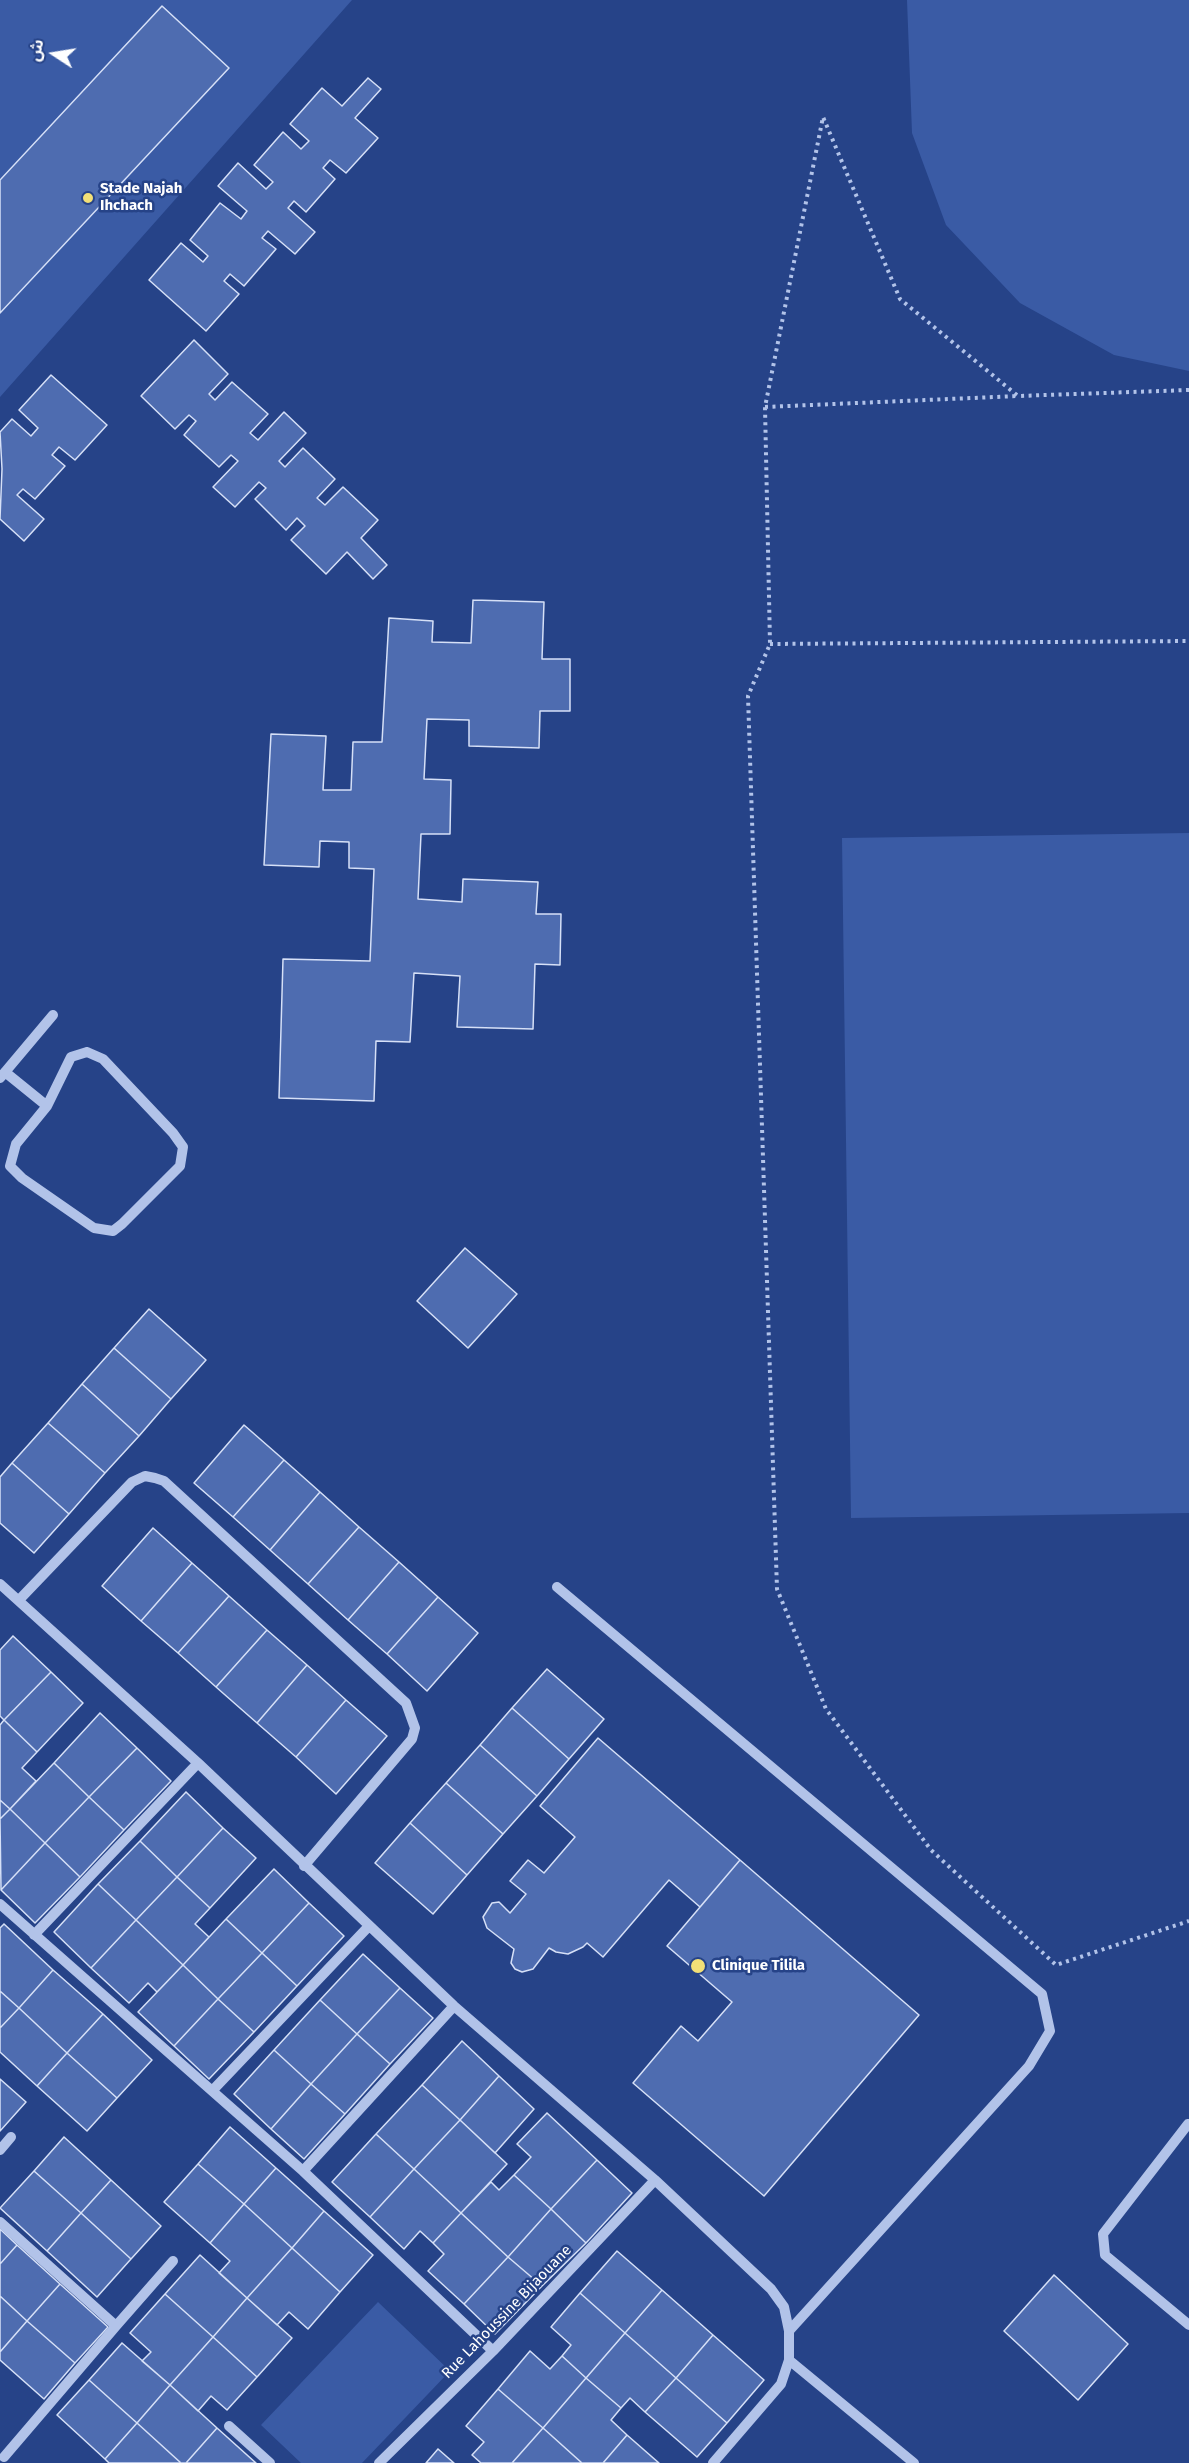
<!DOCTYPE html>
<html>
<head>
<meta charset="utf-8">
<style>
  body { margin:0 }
  #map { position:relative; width:1189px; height:2463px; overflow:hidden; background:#264388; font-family:"Fira Sans","Noto Sans Arabic",sans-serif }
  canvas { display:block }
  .north { position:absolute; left:24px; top:24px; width:60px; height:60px; -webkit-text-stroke:4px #264388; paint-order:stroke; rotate:282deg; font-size:16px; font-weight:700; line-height:24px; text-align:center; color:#fff }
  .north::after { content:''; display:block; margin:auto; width:21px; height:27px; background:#fff; clip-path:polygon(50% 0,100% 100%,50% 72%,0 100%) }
</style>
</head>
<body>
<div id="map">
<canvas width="1189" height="2463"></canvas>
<div class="north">ش</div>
</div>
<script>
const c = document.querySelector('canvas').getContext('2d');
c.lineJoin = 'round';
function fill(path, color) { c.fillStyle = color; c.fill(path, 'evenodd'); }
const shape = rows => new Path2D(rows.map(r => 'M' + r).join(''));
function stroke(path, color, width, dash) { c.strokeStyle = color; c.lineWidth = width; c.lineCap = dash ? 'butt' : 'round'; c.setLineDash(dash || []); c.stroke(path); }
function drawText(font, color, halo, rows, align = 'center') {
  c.font = font + ' "Fira Sans",sans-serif'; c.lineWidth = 5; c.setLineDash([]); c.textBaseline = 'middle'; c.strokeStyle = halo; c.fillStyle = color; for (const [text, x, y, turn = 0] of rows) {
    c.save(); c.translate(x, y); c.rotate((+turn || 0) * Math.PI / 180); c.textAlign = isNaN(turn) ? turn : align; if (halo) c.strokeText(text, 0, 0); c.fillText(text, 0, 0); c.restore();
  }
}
const green = shape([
  [0,0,352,0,0,397],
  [907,0,1189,0,1189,371,1114,355,1020,303,946,225,912,133],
  [1189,833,1189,1513,851,1518,842,838],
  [378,2302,450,2371,362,2463,301,2463,261,2425]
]);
const building = shape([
  [162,6,229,68,0,313,0,180,162,6],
  [368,78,381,89,355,118,378,138,346,173,330,160,323,168,335,179,306,212,294,201,288,208,315,232,295,254,268,231,262,238,276,249,244,286,230,274,224,281,239,294,206,331,149,280,181,243,203,262,208,256,190,240,220,203,241,219,247,211,218,186,238,163,266,189,273,182,254,165,283,132,301,149,309,141,290,124,322,88,342,106,368,78],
  [194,340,228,374,209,394,215,400,232,382,268,414,250,433,258,440,284,412,306,433,279,461,285,467,303,448,335,479,317,498,325,505,343,487,378,520,361,538,387,565,373,579,347,552,326,574,291,540,305,526,297,518,286,530,255,499,266,488,259,482,235,507,213,487,238,461,231,455,219,467,184,435,196,421,189,415,175,429,141,396,194,340],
  [51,375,107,425,75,460,59,447,52,455,65,466,35,499,23,489,17,495,44,519,24,541,0,519,2,469,0,432,12,419,31,436,38,428,19,410,51,375],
  [473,600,544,602,542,659,570,659,570,711,540,711,539,748,469,746,469,720,427,719,424,779,451,780,450,834,421,834,418,899,462,902,463,879,538,882,536,914,561,914,560,965,535,964,533,1029,457,1027,460,976,414,973,410,1042,376,1041,374,1101,279,1098,283,959,370,961,374,869,349,868,349,842,320,841,319,867,264,865,271,734,326,736,323,790,351,790,353,742,382,742,389,618,433,621,432,642,471,643,473,600],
  [465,1248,517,1294,468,1348,417,1301,465,1248],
  [149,1309,206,1360,171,1399,114,1348,149,1309],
  [114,1348,171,1399,139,1436,82,1384,114,1348],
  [82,1384,139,1436,105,1473,48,1423,82,1384],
  [48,1423,105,1473,69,1514,12,1463,48,1423],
  [244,1425,284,1460,233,1517,194,1483,244,1425],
  [284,1460,320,1492,270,1550,233,1517,284,1460],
  [12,1463,69,1514,34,1553,0,1523,0,1477,12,1463],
  [320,1492,359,1527,308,1584,270,1550,320,1492],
  [359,1527,399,1562,348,1620,308,1584,359,1527],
  [153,1528,192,1563,141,1621,102,1586,153,1528],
  [399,1562,438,1597,387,1654,348,1620,399,1562],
  [192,1563,229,1596,178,1653,141,1621,192,1563],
  [229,1596,267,1630,216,1687,178,1653,229,1596],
  [438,1597,478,1633,427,1691,387,1654,438,1597],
  [267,1630,307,1665,257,1723,216,1687,267,1630],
  [13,1636,51,1672,4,1720,0,1716,0,1650,13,1636],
  [307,1665,346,1700,296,1757,257,1723,307,1665],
  [547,1669,604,1719,569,1759,512,1708,547,1669],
  [51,1672,83,1703,37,1752,4,1720,51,1672],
  [346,1700,387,1736,336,1794,296,1757,346,1700],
  [512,1708,569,1759,537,1796,480,1745,512,1708],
  [100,1713,137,1748,89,1797,54,1763,100,1713],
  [4,1720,37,1752,22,1768,36,1781,10,1809,0,1800,0,1725,4,1720],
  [598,1738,740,1860,700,1907,669,1880,603,1957,587,1943,583,1947,568,1954,556,1952,549,1948,533,1969,522,1972,515,1969,511,1963,514,1949,487,1928,483,1917,492,1903,499,1902,510,1913,526,1894,510,1881,528,1860,544,1873,575,1837,540,1806,598,1738],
  [480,1745,537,1796,503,1834,446,1783,480,1745],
  [137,1748,171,1781,124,1830,89,1797,137,1748],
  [54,1763,89,1797,45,1843,10,1809,54,1763],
  [446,1783,503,1834,467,1875,410,1823,446,1783],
  [186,1792,223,1828,177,1877,140,1841,186,1792],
  [89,1797,124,1830,80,1877,45,1843,89,1797],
  [0,1800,10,1809,0,1819,0,1800],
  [10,1809,45,1843,1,1890,0,1819,10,1809],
  [410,1823,467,1875,433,1914,375,1863,410,1823],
  [223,1828,256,1858,210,1908,177,1877,223,1828],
  [140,1841,177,1877,136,1920,98,1884,140,1841],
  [45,1843,80,1877,35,1923,1,1890,45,1843],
  [740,1860,919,2015,764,2196,633,2083,681,2026,698,2041,732,2002,667,1946,740,1860],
  [274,1869,309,1903,262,1953,226,1919,274,1869],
  [177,1877,210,1908,195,1924,209,1937,183,1965,136,1920,177,1877],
  [98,1884,136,1920,91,1968,54,1932,98,1884],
  [309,1903,344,1936,297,1986,262,1953,309,1903],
  [226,1919,262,1953,218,1999,183,1965,226,1919],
  [136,1920,183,1965,157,1992,148,1983,129,2003,91,1968,136,1920],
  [4,1924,53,1970,19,2008,0,1991,0,1928,4,1924],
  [262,1953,297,1986,254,2032,218,1999,262,1953],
  [363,1954,400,1988,357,2034,320,2000,363,1954],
  [183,1965,218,1999,174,2046,138,2012,183,1965],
  [53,1970,103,2014,67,2053,19,2008,53,1970],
  [400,1988,433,2018,390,2064,357,2034,400,1988],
  [0,1991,19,2008,0,2028,0,1991],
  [218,1999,254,2032,209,2079,174,2046,218,1999],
  [320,2000,357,2034,311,2084,274,2050,320,2000],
  [19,2008,67,2053,37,2086,0,2052,0,2028,19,2008],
  [103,2014,152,2060,117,2098,67,2053,103,2014],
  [357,2034,390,2064,345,2114,311,2084,357,2034],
  [462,2041,499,2076,460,2120,422,2085,462,2041],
  [274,2050,311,2084,271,2129,234,2094,274,2050],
  [67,2053,117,2098,87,2131,37,2086,67,2053],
  [499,2076,534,2109,495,2153,460,2120,499,2076],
  [0,2079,26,2102,0,2131,0,2079],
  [311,2084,345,2114,304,2159,271,2129,311,2084],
  [422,2085,460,2120,414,2169,376,2134,422,2085],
  [547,2113,597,2160,551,2209,514,2175,531,2157,517,2144,547,2113],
  [460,2120,507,2164,461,2213,414,2169,460,2120],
  [230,2127,276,2168,244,2204,198,2164,230,2127],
  [376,2134,414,2169,370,2217,332,2182,376,2134],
  [64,2137,111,2180,81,2213,34,2171,64,2137],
  [597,2160,632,2193,586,2243,551,2209,597,2160],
  [198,2164,244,2204,210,2243,164,2202,198,2164],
  [276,2168,324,2211,292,2248,244,2204,276,2168],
  [414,2169,461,2213,433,2243,420,2231,404,2249,370,2217,414,2169],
  [34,2171,81,2213,47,2251,0,2208,34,2171],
  [514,2175,551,2209,508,2257,461,2213,491,2182,499,2190,514,2175],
  [111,2180,161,2226,131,2259,81,2213,111,2180],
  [244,2204,292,2248,247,2298,219,2273,230,2261,210,2243,244,2204],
  [551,2209,586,2243,542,2286,508,2257,551,2209],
  [324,2211,373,2255,340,2292,292,2248,324,2211],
  [81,2213,131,2259,97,2297,47,2251,81,2213],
  [461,2213,508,2257,464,2304,428,2271,444,2254,433,2243,461,2213],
  [0,2229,17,2245,0,2264,0,2229],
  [17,2245,60,2284,27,2321,0,2296,0,2264,17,2245],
  [292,2248,340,2292,308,2329,289,2312,277,2325,247,2298,292,2248],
  [617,2251,662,2290,625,2333,580,2293,617,2251],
  [200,2255,247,2298,213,2337,165,2294,200,2255],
  [508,2257,542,2286,495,2334,464,2304,508,2257],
  [1054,2275,1128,2344,1078,2400,1004,2331,1054,2275],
  [60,2284,108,2327,75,2363,27,2321,60,2284],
  [662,2290,713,2335,676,2378,625,2333,662,2290],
  [580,2293,625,2333,586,2378,562,2356,571,2345,551,2327,580,2293],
  [165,2294,213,2337,170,2385,142,2361,151,2352,130,2333,165,2294],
  [0,2296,27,2321,0,2352,0,2296],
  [247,2298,292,2338,257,2377,213,2337,247,2298],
  [27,2321,75,2363,44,2399,0,2360,0,2352,27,2321],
  [625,2333,676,2378,645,2412,630,2398,621,2408,586,2378,625,2333],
  [713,2335,764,2380,727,2423,676,2378,713,2335],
  [213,2337,257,2377,227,2410,211,2396,198,2411,170,2385,213,2337],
  [122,2343,170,2385,137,2423,89,2380,122,2343],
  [530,2351,550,2369,562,2356,586,2378,543,2428,498,2389,530,2351],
  [586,2378,621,2408,611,2420,627,2435,603,2463,582,2463,543,2428,586,2378],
  [676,2378,727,2423,697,2457,645,2412,676,2378],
  [89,2380,137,2423,105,2459,57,2415,89,2380],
  [170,2385,217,2428,186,2463,181,2463,137,2423,170,2385],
  [498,2389,543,2428,512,2463,481,2463,472,2455,484,2442,466,2426,498,2389],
  [137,2423,181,2463,109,2463,105,2459,137,2423],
  [217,2428,256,2463,186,2463,217,2428],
  [543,2428,573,2455,582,2463,512,2463,543,2428],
  [627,2435,659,2463,603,2463,627,2435],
  [438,2449,454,2463,426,2463,438,2449]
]);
const path = shape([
  [1189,390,1018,396,900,299,823,117,765,407,770,644,748,696,777,1589,826,1709,931,1850,1056,1965,1189,1921],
  [765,407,1018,396],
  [770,644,1189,641]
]);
const minor = shape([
  [87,1052,103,1059,173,1133,183,1147,180,1166,122,1224,113,1231,94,1228,22,1178,10,1166,16,1144,47,1106,71,1057,87,1052],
  [5,1072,47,1106],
  [0,1078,53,1015],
  [0,1584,198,1763,454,2006,655,2180,771,2289,784,2307,789,2331,789,2360,781,2384,713,2463],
  [557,1587,1042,1994,1050,2031,1029,2066,789,2331],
  [19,1600,132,1482,145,1476,155,1478,164,1481,406,1703,415,1728,412,1739,304,1866],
  [0,1904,303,2171,493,2351],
  [34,1935,198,1763],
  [212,2091,369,1926],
  [1188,2124,1103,2234,1105,2255,1189,2325],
  [0,2150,11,2137],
  [303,2171,454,2006],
  [0,2222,116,2326,173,2261],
  [789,2360,914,2463],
  [229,2426,270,2463],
  [4,2457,116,2326],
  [379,2463,493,2351,655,2180]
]);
const markers = [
  [88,198,6,"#f2df77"],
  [698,1966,8,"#f2df77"]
];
const poiNames = [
  ["Stade Najah",100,189],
  ["Ihchach",100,206],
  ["Clinique Tilila",712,1966]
];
const streetNames = [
  ["Rue Lahoussine Bijaouane",507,2312,-46]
];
fill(green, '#3a5ba5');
fill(building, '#4e6cb0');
stroke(building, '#d6e0f7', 1.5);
stroke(path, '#b2c3e9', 4, [3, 4.5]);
stroke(minor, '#b2c3e9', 10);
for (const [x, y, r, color] of markers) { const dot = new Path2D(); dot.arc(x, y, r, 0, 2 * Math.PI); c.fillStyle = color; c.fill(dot); stroke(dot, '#264388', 2); }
drawText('bold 15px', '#fff', '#264388', poiNames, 'left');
drawText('15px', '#fff', '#264388', streetNames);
</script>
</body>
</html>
